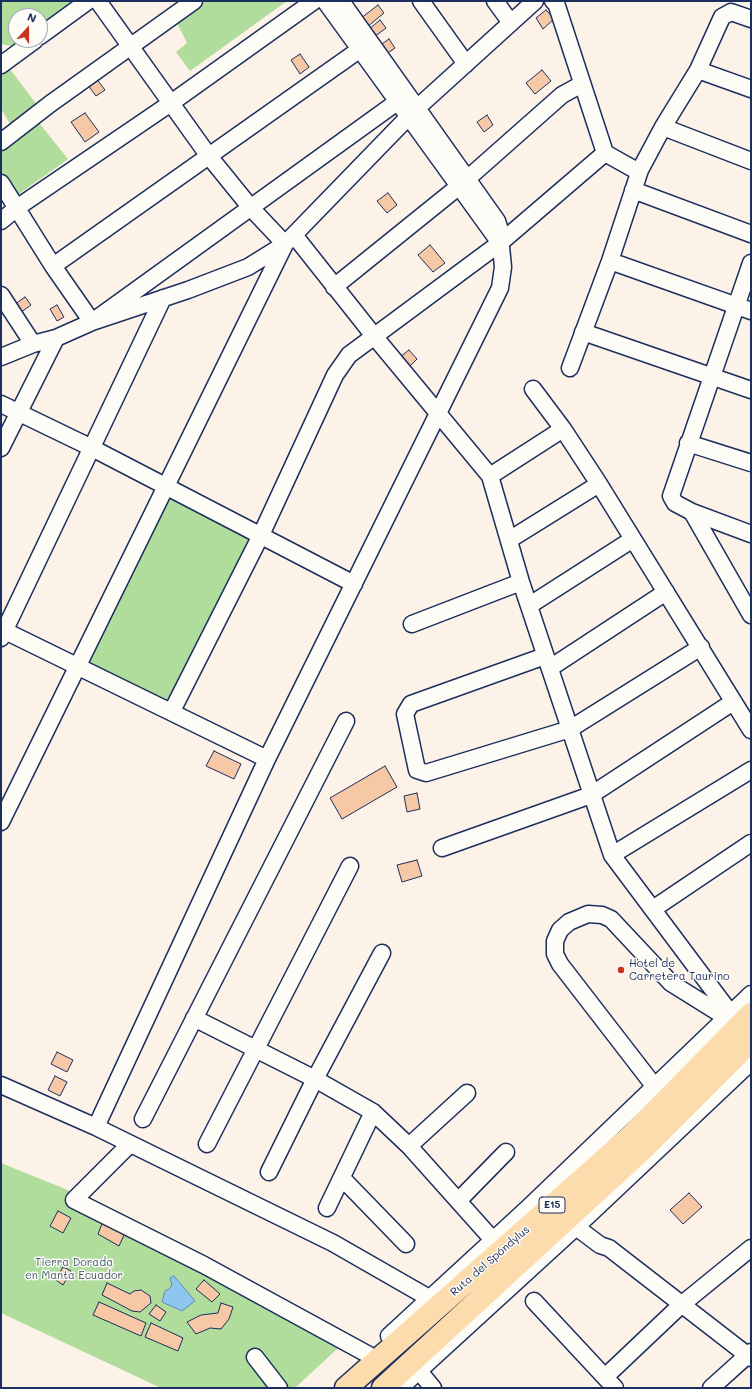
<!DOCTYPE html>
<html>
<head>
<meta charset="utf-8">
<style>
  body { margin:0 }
  #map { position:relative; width:752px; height:1389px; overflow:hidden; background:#fcf2e7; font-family:Mali,sans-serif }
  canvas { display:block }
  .frame { position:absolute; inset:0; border:2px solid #1b2f5e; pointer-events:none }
  .north { position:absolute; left:8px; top:8px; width:40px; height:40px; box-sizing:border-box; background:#fdfcf7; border:1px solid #a3aaba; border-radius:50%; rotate:21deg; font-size:11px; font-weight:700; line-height:16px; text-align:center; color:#1b2f5e }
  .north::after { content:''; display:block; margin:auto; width:14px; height:18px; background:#c8321e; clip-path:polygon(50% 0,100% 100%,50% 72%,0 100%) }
</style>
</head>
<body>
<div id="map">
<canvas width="752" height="1389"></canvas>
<div class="frame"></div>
<div class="north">N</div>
</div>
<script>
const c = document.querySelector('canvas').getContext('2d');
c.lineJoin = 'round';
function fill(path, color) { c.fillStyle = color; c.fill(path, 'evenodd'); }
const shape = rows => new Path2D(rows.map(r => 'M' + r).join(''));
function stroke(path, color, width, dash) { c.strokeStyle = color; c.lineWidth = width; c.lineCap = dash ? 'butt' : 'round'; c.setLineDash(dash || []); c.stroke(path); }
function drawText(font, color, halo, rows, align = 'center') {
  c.font = font + ' Mali,sans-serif'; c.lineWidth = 3; c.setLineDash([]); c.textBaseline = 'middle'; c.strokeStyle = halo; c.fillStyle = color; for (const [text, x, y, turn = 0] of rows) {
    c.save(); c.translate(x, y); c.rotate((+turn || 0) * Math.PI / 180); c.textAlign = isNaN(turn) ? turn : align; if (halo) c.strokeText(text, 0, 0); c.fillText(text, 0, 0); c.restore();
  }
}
const green = shape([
  [1,1,76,1,40,27,40,16,16,16,16,40,21,40,11,46,1,44],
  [205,1,287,1,190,71,176,52,187,43,176,21],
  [7,65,40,109,12,127,1,109,1,70],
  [36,119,68,159,12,199,1,183,1,145],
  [170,493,254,537,170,703,82,661],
  [1,1163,95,1201,350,1337,295,1388,161,1388,1,1313]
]);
const water = shape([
  [174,1276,195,1301,182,1311,162,1302,165,1291,169,1289,172,1285,170,1278,174,1276]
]);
const building = shape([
  [378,5,384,13,367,27,360,19,378,5],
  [546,10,554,19,543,29,536,18,546,10],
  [380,20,386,28,374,37,368,30,380,20],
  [389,39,395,48,385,55,379,46,389,39],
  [300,54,309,67,300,74,291,60,300,54],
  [542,70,551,81,535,94,526,83,542,70],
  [96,78,105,90,96,96,87,84,96,78],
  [85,113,99,132,85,142,71,122,85,113],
  [487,115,493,125,484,132,477,122,487,115],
  [388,193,397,205,387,213,377,201,388,193],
  [430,245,445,263,433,272,418,255,430,245],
  [25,297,31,305,20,313,14,305,25,297],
  [57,305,64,317,57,321,50,309,57,305],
  [409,350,417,359,409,367,400,357,409,350],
  [214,751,241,764,234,779,206,766,214,751],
  [385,766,397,787,342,819,330,798,385,766],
  [417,793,420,809,407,812,404,796,417,793],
  [417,860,422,876,402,882,397,865,417,860],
  [57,1052,73,1060,67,1072,51,1064,57,1052],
  [55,1076,67,1082,60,1096,48,1090,55,1076],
  [689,1193,702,1207,683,1224,670,1210,689,1193],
  [58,1211,71,1218,63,1233,50,1226,58,1211],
  [103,1221,125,1233,119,1246,98,1234,103,1221],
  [63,1267,71,1271,63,1285,56,1280,63,1267],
  [204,1280,220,1294,212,1302,196,1289,204,1280],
  [107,1283,130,1294,134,1291,141,1290,150,1296,151,1303,140,1312,132,1311,102,1295,107,1283],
  [99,1302,146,1323,141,1336,93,1315,99,1302],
  [221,1303,233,1307,229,1319,221,1329,210,1328,196,1334,187,1322,201,1315,218,1313,221,1303],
  [156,1305,166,1312,160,1321,149,1314,156,1305],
  [151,1323,183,1338,178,1351,145,1337,151,1323]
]);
const minor = shape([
  [325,1,500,243],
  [421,1,466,64],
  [495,1,511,23],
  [553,1,556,3,605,153,639,172],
  [40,36,88,1],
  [1,65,35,40],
  [698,70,751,89],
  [663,127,751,161],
  [1,142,50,104,194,1],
  [1,183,53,266,92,322,397,102],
  [633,190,751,234],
  [1,221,18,207,171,103,314,1],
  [294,235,374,336,490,476,521,582,612,855,731,1014],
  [610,261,751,311],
  [751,263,671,496,675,503,692,512,751,534],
  [53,266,359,50],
  [334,287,458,187,562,95,582,84],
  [1,295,33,344],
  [583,332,751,390],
  [1,357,33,344,56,338,92,322,188,290,248,267,285,244,417,108,535,1],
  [570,368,610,261,640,170,663,127,698,70,722,17,731,12,751,19],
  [533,389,563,429,599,484,751,730],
  [1,404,92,448,354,584],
  [688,443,751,463],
  [1,448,56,338],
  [490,476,563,429],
  [692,512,751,615],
  [509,540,599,484],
  [530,605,633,539],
  [412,624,521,582],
  [1,629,267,759],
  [1,638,163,298],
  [545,656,411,704,405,714,417,770,426,773,570,729,701,647],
  [550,668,666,592],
  [172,711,261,535,335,375,349,355,500,243,605,153],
  [1,822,285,244,251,208,208,155,98,1],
  [442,848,591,795,733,702],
  [612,855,751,770],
  [653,909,751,843],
  [194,1018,315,1079,373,1112,409,1146,493,1240],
  [1,1085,96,1127,333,1243,429,1298],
  [655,1087,560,964,555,954,555,941,560,930,569,922,588,914,602,915,611,919,671,983,727,1018],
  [143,1119,346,721],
  [96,1127,267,759,500,288,503,267,499,227,497,221,341,1],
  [130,1144,74,1200,204,1265,369,1355],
  [207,1144,350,866],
  [409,1146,467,1093],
  [269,1172,315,1079,382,953],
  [342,1178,406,1244],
  [459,1200,506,1152],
  [327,1208,373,1112],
  [574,1218,576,1227,600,1245,609,1248,751,1358],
  [534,1301,615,1388],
  [389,1336,528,1208,751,994],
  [255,1357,279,1388],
  [419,1371,433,1388],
  [605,1377,681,1305,751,1248],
  [400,1388,576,1227,751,1062],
  [711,1388,751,1352]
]);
const highway = shape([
  [346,1388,630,1137,751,1014],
  [383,1388,642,1150,751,1041]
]);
const markers = [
  [621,970,4,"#c8321e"]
];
const shields = [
  [552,1205,26]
];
const shieldNames = [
  ["E15",552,1205]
];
const poiNames = [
  ["Hotel de",629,964],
  ["Carretera Taurino",629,977]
];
const streetNames = [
  ["Ruta del Spóndylus",490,1261,-41]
];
const parkNames = [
  ["Tierra Dorada",74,1263],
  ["en Manta Ecuador",74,1276]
];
fill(green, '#b0dd9c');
fill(water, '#8fc6ee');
stroke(water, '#618ab4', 1);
fill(building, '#f6c8a5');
stroke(building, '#1b2f5e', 1);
stroke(minor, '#1b2f5e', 19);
stroke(highway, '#1b2f5e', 25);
stroke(minor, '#fdfcf7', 16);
stroke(highway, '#fcdcac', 22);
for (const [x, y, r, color] of markers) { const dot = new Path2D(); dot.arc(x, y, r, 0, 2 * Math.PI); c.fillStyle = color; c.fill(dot); stroke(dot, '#fdfcf7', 1.5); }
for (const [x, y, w] of shields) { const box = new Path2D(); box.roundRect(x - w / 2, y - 8, w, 16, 3); c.fillStyle = '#fdfcf7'; c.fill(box); stroke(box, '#1b2f5e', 1); }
drawText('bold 10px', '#1b2f5e', null, shieldNames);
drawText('11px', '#1b2f5e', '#fdfcf7', poiNames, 'left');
drawText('11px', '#1b2f5e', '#fdfcf7', streetNames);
drawText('11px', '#405a6e', '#fdfcf7', parkNames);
</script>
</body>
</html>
